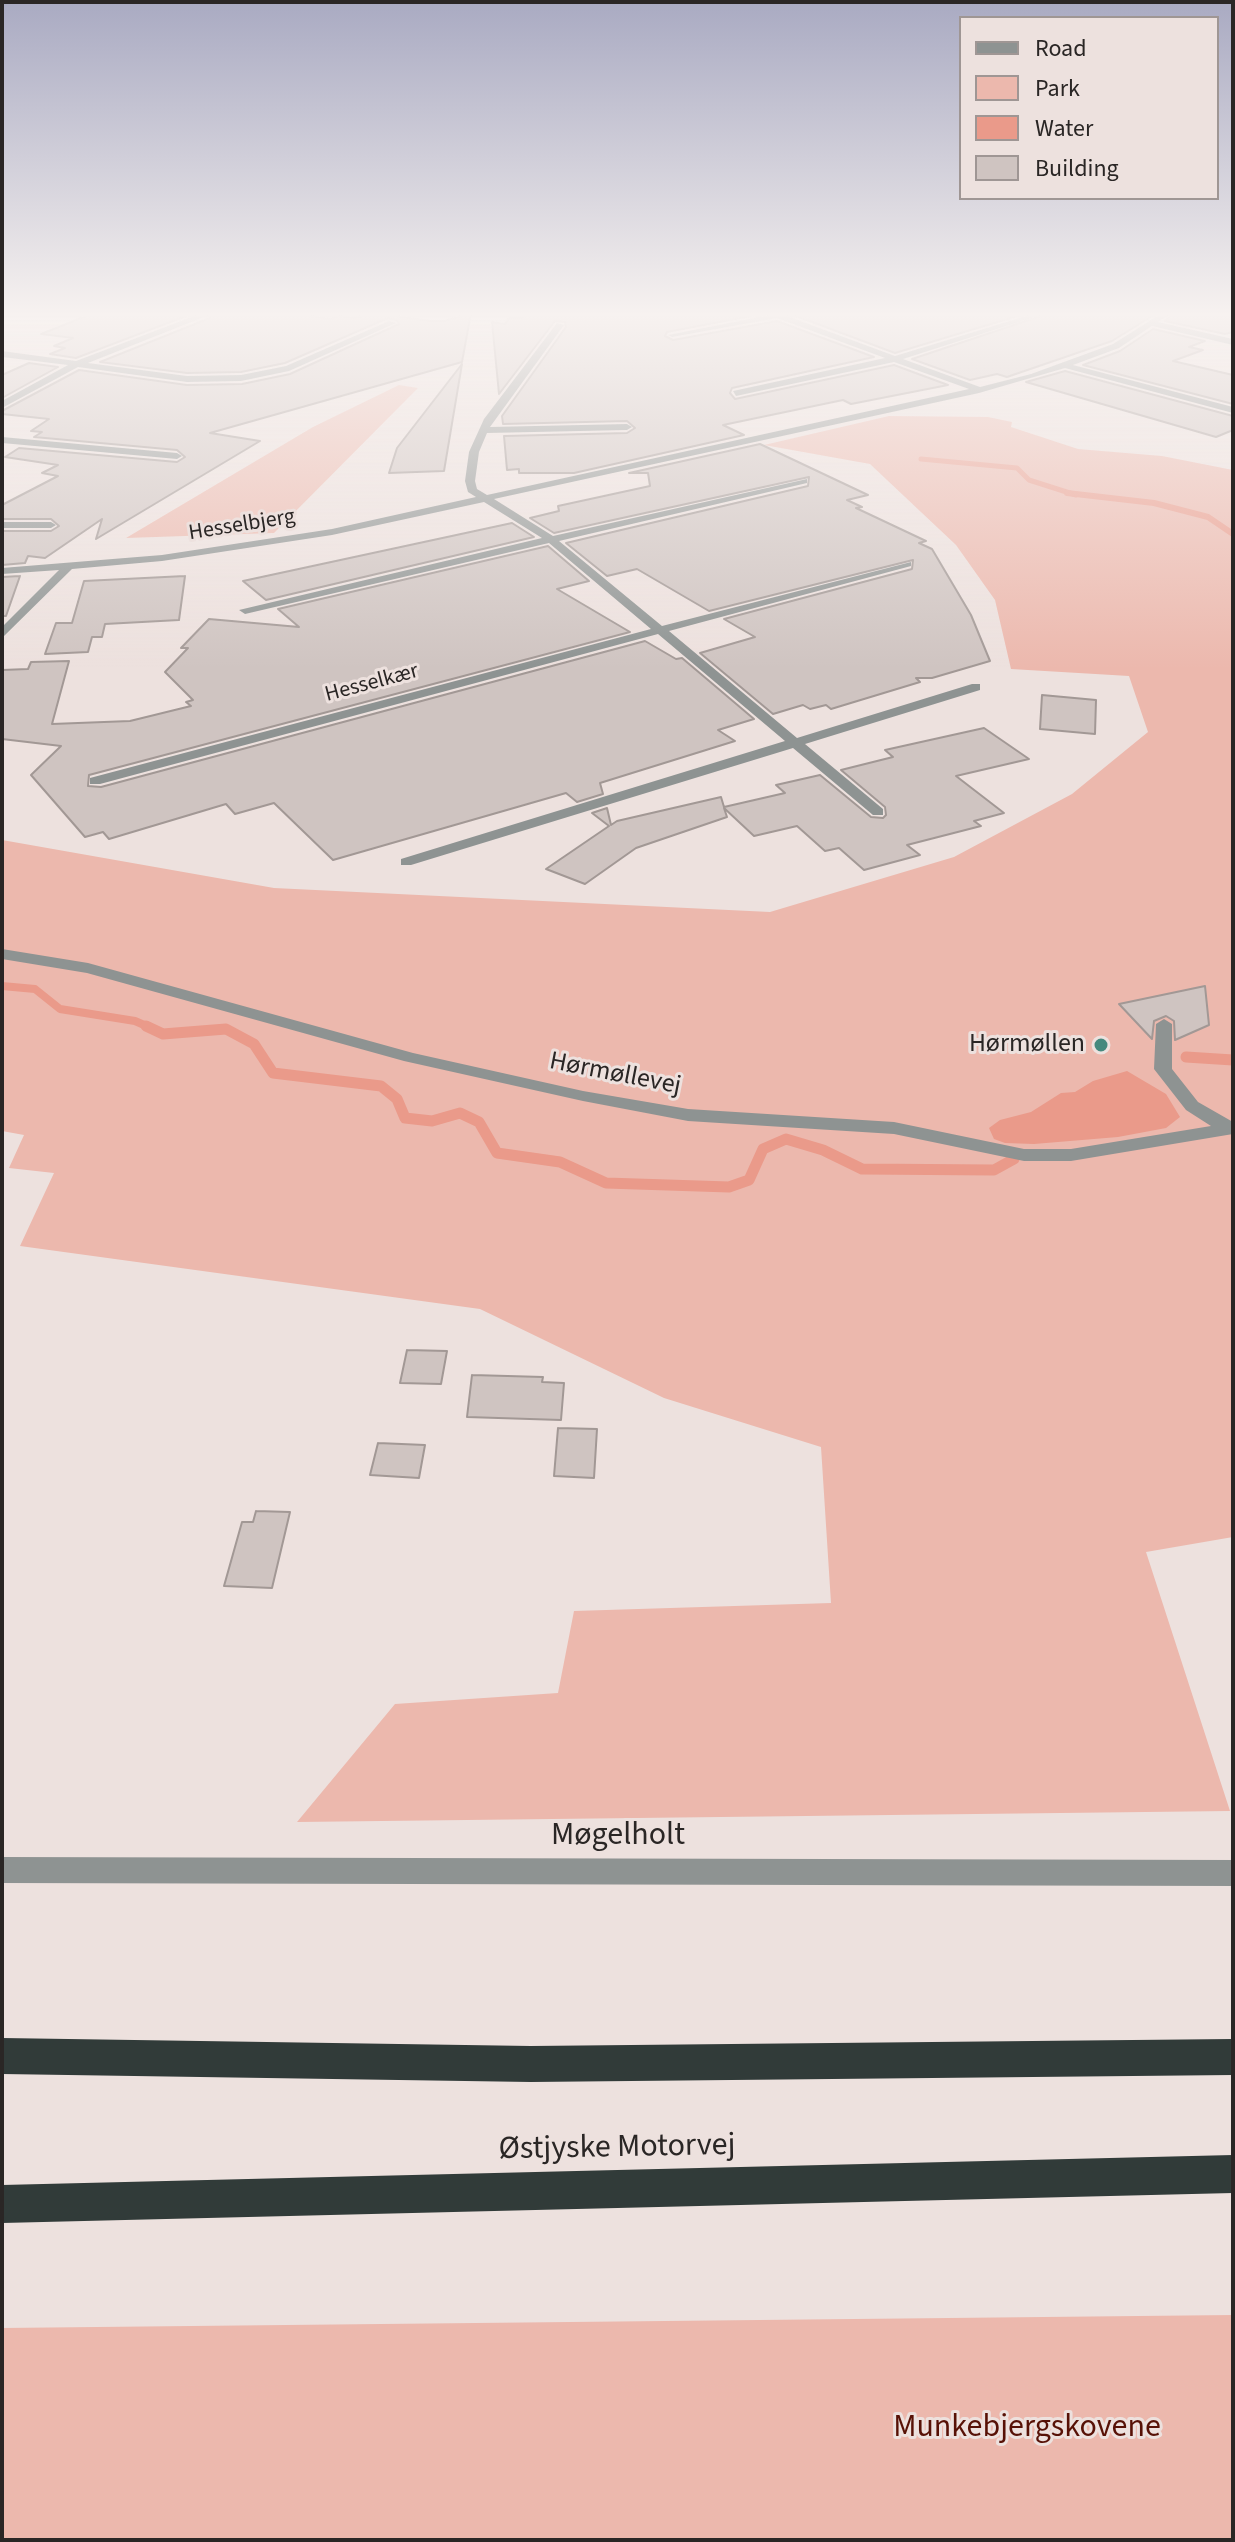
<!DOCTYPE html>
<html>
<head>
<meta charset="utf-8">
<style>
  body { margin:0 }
  #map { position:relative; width:1235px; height:2542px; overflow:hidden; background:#ede1de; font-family:"Source Sans 3",sans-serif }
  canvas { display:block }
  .frame { position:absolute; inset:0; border:4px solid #2a2625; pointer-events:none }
  .legend { position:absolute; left:959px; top:16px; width:260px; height:184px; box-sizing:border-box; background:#ede1de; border:2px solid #9f9694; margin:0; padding:10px 14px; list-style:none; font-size:24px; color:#2a2625 }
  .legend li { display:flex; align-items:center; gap:16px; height:40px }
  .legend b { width:40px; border:2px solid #9f9694 }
</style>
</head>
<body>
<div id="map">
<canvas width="1235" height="2542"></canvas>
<div class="frame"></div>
<ul class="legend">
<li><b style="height:10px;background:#8e9392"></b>Road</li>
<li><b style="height:22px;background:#ecb8ad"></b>Park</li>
<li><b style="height:22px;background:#ea9a8a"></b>Water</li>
<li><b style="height:22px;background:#cfc4c1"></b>Building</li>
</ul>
</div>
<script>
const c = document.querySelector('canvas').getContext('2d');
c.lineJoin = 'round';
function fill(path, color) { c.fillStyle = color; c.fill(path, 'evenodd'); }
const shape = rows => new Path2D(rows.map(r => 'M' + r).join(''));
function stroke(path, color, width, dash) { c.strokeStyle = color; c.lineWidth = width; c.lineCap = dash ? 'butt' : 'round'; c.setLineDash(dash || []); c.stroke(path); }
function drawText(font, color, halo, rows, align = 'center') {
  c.font = font + ' "Source Sans 3",sans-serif'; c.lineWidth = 6; c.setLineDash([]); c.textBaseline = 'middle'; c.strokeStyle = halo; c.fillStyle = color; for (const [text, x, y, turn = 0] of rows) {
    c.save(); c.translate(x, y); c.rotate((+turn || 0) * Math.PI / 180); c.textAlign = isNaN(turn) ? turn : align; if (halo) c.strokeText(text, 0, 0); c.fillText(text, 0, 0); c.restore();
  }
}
const green = shape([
  [399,385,418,388,274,533,126,538,313,427],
  [889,416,988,417,1012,422,1011,427,1078,449,1162,456,1233,470,1233,1537,1146,1552,1230,1811,297,1822,395,1704,558,1693,574,1611,831,1603,821,1447,664,1398,480,1309,20,1246,54,1173,9,1168,24,1135,2,1131,2,840,274,888,770,912,954,857,1072,794,1148,732,1129,676,1011,669,995,600,956,545,870,464,764,445],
  [1233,2315,1233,2540,2,2540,2,2328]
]);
const water = shape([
  [1127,1071,1166,1094,1180,1117,1166,1128,1118,1137,1034,1144,1005,1143,994,1139,989,1128,1000,1120,1031,1112,1061,1093,1075,1092,1093,1081]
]);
const streamFar3 = shape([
  [921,459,1017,468,1029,480,1076,495]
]);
const streamFar2 = shape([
  [1067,493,1154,503,1208,517,1233,534]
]);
const streamFar1 = shape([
  [2,986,35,989,60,1009,135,1021,151,1028]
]);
const stream = shape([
  [146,1026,163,1034,226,1029,254,1044,273,1073,381,1086,397,1099,405,1118,432,1121,460,1113,479,1122,497,1153,560,1162,606,1183,729,1187,749,1180,763,1149,786,1139,823,1150,862,1169,994,1170,1014,1159],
  [1186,1057,1233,1060]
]);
const building = shape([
  [94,313,194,313,76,358,50,354,65,348,54,346,73,338,41,334,94,313],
  [210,313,289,313,330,319,338,316,354,318,375,313,430,321,445,321,471,313,462,362,210,433,260,441,96,539,102,519,45,558,28,556,25,563,2,565,2,531,51,531,59,526,51,519,2,519,2,505,58,476,42,473,58,465,5,457,19,448,177,462,185,457,177,450,34,437,42,432,31,431,49,419,2,414,2,411,79,370,187,385,242,384,290,374,399,324,397,320,388,318,285,363,241,372,187,373,100,362,210,318,210,313],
  [525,313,766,313,667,332,665,336,673,340,777,321,874,357,732,388,730,393,735,399,894,365,948,385,851,404,843,400,723,425,744,435,574,473,519,473,519,469,507,470,504,436,627,433,635,428,627,421,503,424,502,416,566,327,565,322,555,321,499,394,492,322,505,324,509,318,522,318,525,313],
  [798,313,1027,313,895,353,796,316,798,313],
  [1050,313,1157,313,1112,341,1007,377,997,374,970,380,912,359,1050,313],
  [1174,313,1233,313,1233,332,1225,334,1165,321,1174,313],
  [1153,329,1205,341,1189,347,1203,350,1173,361,1233,375,1233,404,1083,365,1120,351,1153,329],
  [29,363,58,367,2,398,2,375,29,363],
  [462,364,444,471,389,473,397,448,462,364],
  [1065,371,1233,416,1233,430,1216,437,1026,382,1065,371],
  [760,444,868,495,847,500,862,507,856,508,926,541,919,543,932,549,971,615,990,661,932,678,916,678,920,682,831,709,826,705,810,709,803,705,773,714,700,653,755,637,724,619,912,569,913,560,709,611,637,569,607,576,566,543,808,486,809,477,554,533,530,518,559,511,558,506,650,486,648,473,629,473,760,444],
  [512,523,534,537,266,600,243,581,512,523],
  [548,546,589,581,557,589,630,632,89,775,88,786,101,787,645,641,676,659,682,658,754,719,718,730,735,741,600,783,603,794,577,802,566,793,333,860,274,803,235,814,226,804,109,839,103,832,85,837,31,775,61,746,2,739,2,670,28,669,31,662,69,661,52,724,130,721,191,706,186,702,193,700,165,672,188,648,181,648,209,619,299,627,278,609,548,546],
  [20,576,6,616,2,616,2,577,20,576],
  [185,576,179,620,105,624,102,637,92,637,88,652,45,654,56,623,72,623,84,581,185,576],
  [1042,695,1096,700,1095,734,1040,729,1042,695],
  [984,728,1029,759,956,776,1004,813,974,821,981,826,907,845,920,855,864,870,839,848,825,851,797,826,754,836,724,808,727,817,636,848,585,884,546,869,609,826,592,813,607,808,611,825,617,821,721,797,724,807,785,793,776,785,820,775,871,817,883,818,886,815,885,807,841,770,893,757,885,750,984,728],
  [1205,986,1209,1025,1175,1040,1174,1021,1166,1016,1154,1021,1152,1039,1119,1004,1205,986],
  [407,1350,447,1351,441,1384,400,1383,407,1350],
  [472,1375,543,1377,542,1382,564,1383,561,1420,467,1417,472,1375],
  [558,1428,597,1429,594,1478,554,1476,558,1428],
  [378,1443,425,1445,419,1478,370,1475,378,1443],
  [256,1511,290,1512,272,1588,224,1586,242,1522,253,1522,256,1511]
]);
const minor = shape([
  [202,313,209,315,88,363,187,376,241,375,286,366,389,321,396,323,289,371,241,381,187,382,78,367,2,408,2,401,68,365,2,357,2,351,76,361,202,313],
  [780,313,795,313,787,316,895,356,1036,313,1047,313,903,359,980,387,1031,374,1113,344,1162,313,1171,313,1158,322,1233,339,1233,345,1152,326,1119,348,1073,365,1233,407,1233,413,1065,368,979,393,494,499,553,536,807,479,807,483,559,541,662,626,911,562,911,566,669,631,797,738,972,684,980,684,980,690,805,744,883,809,883,815,873,815,793,748,411,865,401,865,401,859,785,741,658,634,100,784,90,784,90,778,651,629,549,543,245,614,239,610,542,538,484,502,332,535,162,561,72,569,2,638,2,627,59,570,2,574,2,568,162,555,332,529,476,497,468,492,465,481,469,452,484,419,557,323,564,325,490,427,627,424,632,427,627,430,487,433,479,452,475,481,477,489,487,495,969,389,894,362,736,396,733,391,885,358,777,318,672,337,668,335,780,313],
  [2,437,177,453,182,456,177,459,2,443,2,437],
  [2,522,51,522,56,525,51,528,2,528,2,522],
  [2,949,88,963,413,1053,583,1091,688,1109,894,1122,1024,1149,1071,1149,1211,1126,1186,1110,1154,1069,1156,1024,1164,1019,1172,1024,1172,1069,1198,1102,1233,1122,1233,1134,1071,1161,1024,1161,894,1134,688,1121,583,1101,404,1061,87,973,2,959,2,949],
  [2,1857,1233,1860,1233,1886,2,1883,2,1857]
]);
const highway = shape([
  [2,2038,531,2046,1233,2039,1233,2075,531,2082,2,2074,2,2038],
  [1233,2155,1233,2193,2,2223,2,2185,1233,2155]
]);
const markers = [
  [1101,1045,8,"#45897e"]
];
const farStreetnames = [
  ["Hesselbjerg",242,526,-9],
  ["Hesselkær",372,684,-15]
];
const poiNames = [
  ["Hørmøllen",1085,1045]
];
const streetNames = [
  ["Hørmøllevej",615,1075,11]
];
const nearStreetnames = [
  ["Møgelholt",618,1837],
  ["Østjyske Motorvej",617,2149,-1]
];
const nearParknames = [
  ["Munkebjergskovene",1027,2429]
];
fill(green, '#ecb8ad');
fill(water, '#ea9a8a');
stroke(streamFar3, '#ea9a8a', 5);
stroke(streamFar2, '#ea9a8a', 6);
stroke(streamFar1, '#ea9a8a', 8);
stroke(stream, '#ea9a8a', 11);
fill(building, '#cfc4c1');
stroke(building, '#a29895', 2);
fill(minor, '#8e9392');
fill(highway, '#313b39');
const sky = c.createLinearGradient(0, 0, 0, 669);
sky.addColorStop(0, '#a9aac2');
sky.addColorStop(0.47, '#f7f2f0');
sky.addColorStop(1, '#f7f2f000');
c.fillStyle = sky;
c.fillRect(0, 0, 1235, 669);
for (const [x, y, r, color] of markers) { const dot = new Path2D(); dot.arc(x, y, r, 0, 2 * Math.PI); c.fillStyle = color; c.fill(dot); stroke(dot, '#ede1de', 3); }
drawText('22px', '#2a2625', '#ede1de', farStreetnames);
drawText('26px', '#2a2625', '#ede1de', poiNames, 'right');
drawText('26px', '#2a2625', '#ede1de', streetNames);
drawText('32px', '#2a2625', '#ede1de', nearStreetnames);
drawText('32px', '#571106', '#ede1de', nearParknames);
</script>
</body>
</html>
